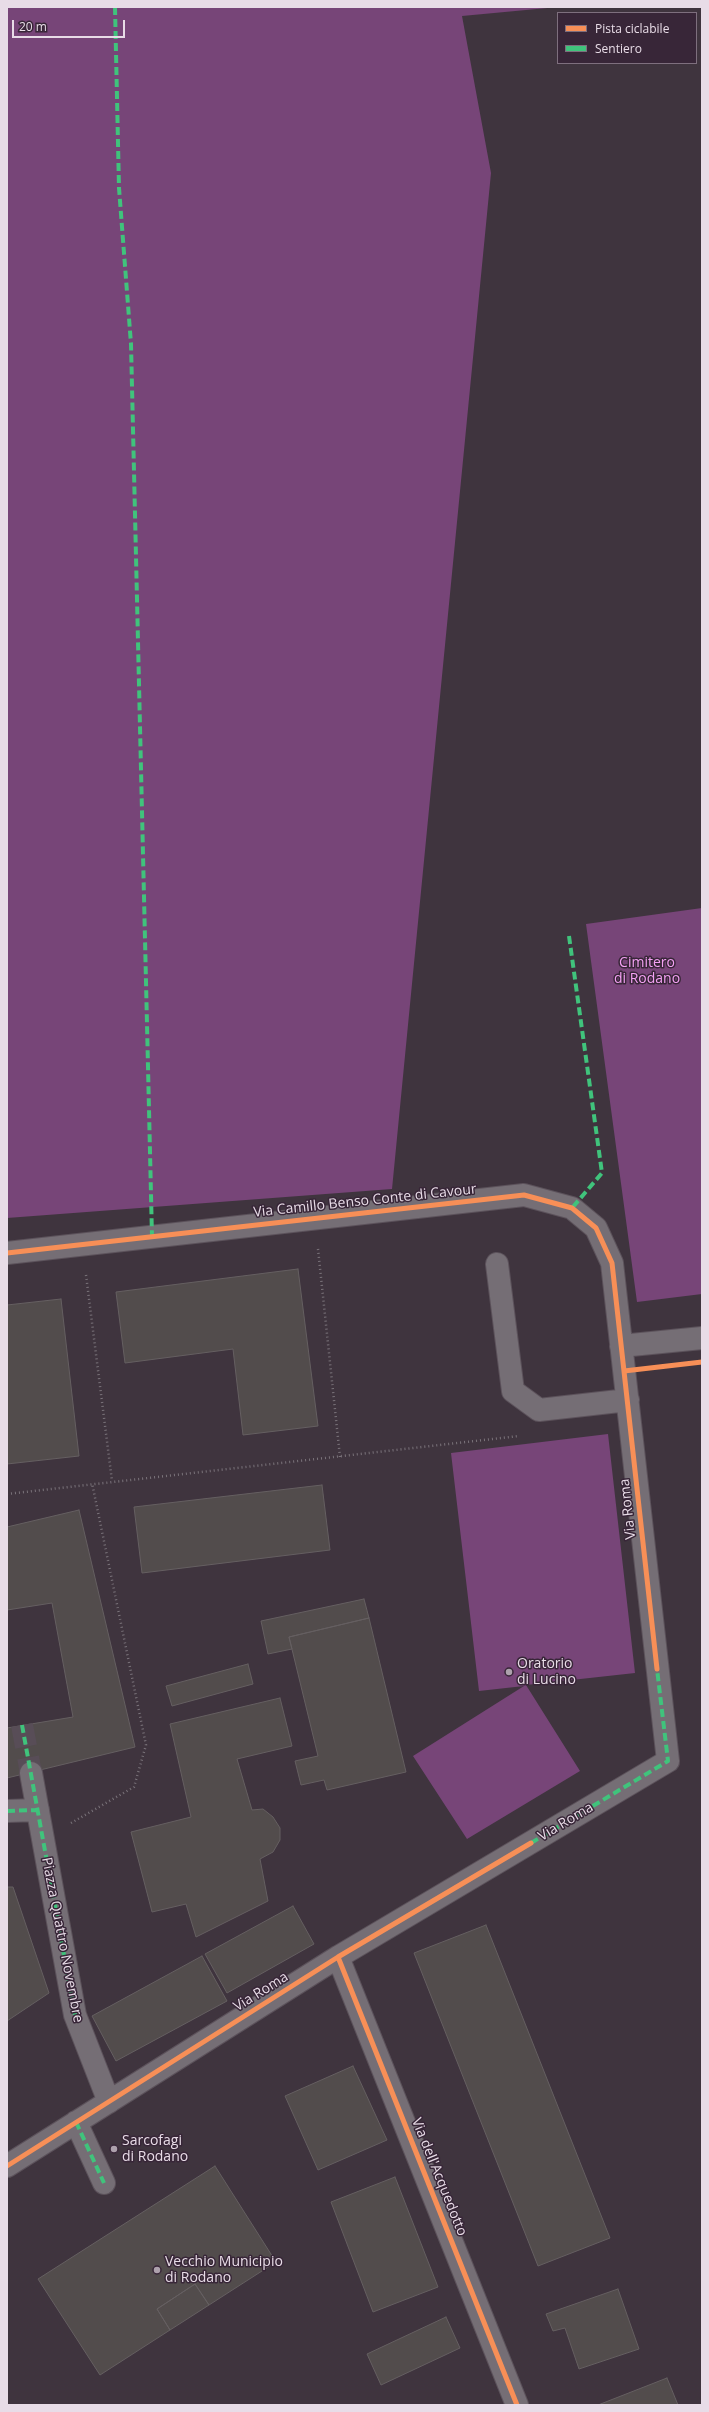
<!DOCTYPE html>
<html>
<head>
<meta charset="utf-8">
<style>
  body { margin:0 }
  #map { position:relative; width:709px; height:2412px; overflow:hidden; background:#3f343e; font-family:"Open Sans",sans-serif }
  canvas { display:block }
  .frame { position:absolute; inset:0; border:8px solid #e8dce7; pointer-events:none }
  .legend { position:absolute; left:557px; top:12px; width:140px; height:52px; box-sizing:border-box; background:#382638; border:1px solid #7e6f7e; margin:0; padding:5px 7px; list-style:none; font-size:12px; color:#e8dce7 }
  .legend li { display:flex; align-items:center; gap:8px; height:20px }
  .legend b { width:20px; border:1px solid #7e6f7e }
  .scale { position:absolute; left:12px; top:20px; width:113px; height:18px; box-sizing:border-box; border:2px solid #e8dce7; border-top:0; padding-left:5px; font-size:12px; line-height:14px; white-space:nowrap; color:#e8dce7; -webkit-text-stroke:3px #382638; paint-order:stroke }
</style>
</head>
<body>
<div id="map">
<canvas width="709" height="2412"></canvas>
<div class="frame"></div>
<ul class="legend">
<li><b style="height:5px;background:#f78f57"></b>Pista ciclabile</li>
<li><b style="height:5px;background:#40c37c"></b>Sentiero</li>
</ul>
<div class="scale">20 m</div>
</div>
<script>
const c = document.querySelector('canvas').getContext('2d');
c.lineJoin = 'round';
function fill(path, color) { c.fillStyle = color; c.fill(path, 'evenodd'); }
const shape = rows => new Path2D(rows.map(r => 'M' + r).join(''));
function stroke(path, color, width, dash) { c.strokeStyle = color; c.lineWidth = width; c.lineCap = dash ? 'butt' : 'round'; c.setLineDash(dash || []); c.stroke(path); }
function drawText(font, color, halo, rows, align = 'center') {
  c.font = font + ' "Open Sans",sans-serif'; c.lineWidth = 3; c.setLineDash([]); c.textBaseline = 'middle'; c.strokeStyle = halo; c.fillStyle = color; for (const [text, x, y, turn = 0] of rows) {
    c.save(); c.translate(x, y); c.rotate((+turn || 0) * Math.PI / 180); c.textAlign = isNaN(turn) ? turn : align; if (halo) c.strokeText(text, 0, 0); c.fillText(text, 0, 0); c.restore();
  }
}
const green = shape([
  [7,7,558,7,462,16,491,173,392,1189,7,1218],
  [702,908,702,1294,637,1302,586,924],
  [608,1434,635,1673,526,1685,580,1771,467,1839,413,1756,524,1686,479,1691,451,1453]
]);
const building = shape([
  [298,1269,318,1426,243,1435,233,1349,125,1363,116,1292,298,1269],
  [61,1299,79,1456,7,1464,7,1305,61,1299],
  [322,1485,330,1550,142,1573,134,1507,322,1485],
  [79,1510,135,1747,7,1778,7,1728,73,1717,52,1603,7,1610,7,1527,79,1510],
  [364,1599,369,1618,289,1637,292,1649,268,1654,261,1621,364,1599],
  [369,1618,406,1772,327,1790,324,1780,301,1785,295,1761,318,1756,289,1637,369,1618],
  [248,1664,253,1684,172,1706,166,1686,248,1664],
  [280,1698,292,1746,237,1759,252,1810,263,1809,273,1817,280,1828,280,1840,273,1852,260,1859,268,1901,196,1937,186,1904,152,1912,131,1832,191,1817,170,1724,280,1698],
  [7,1887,13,1887,49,1993,7,2021,7,1887],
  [293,1906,314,1944,227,1993,205,1954,293,1906],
  [486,1925,610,2238,538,2266,414,1953,486,1925],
  [202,1956,227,2001,116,2061,92,2016,202,1956],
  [353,2066,387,2140,318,2170,285,2096,353,2066],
  [215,2166,276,2262,209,2305,195,2284,157,2309,170,2330,100,2375,38,2279,215,2166],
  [395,2177,438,2287,373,2312,331,2202,395,2177],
  [195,2284,209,2305,170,2330,157,2309,195,2284],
  [618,2289,639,2349,579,2369,565,2328,553,2331,546,2314,618,2289],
  [446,2317,460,2348,381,2385,367,2354,446,2317],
  [667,2378,678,2405,598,2405,667,2378]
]);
const minorTunnel = shape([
  [22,1725,31,1773]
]);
const path = shape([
  [318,1249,340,1457],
  [86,1275,112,1481],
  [7,1494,519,1436],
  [71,1823,134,1787,146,1745,92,1483]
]);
const minor = shape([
  [7,1253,524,1195,572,1208,596,1228,612,1263,668,1761,338,1957,7,2166],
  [497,1264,513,1391,539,1410,628,1400],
  [621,1346,702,1338],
  [31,1773,75,2015,109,2102],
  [7,1811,38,1810],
  [338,1957,517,2405],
  [76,2122,104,2183]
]);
const quiet = shape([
  [115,7,119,188,131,344,152,1237],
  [569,936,602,1173,572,1208],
  [22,1725,75,2015],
  [7,1811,38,1810],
  [531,1843,668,1761,657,1669],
  [76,2122,104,2183]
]);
const cycleway = shape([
  [7,1253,524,1195,572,1208,596,1228,612,1263,657,1669],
  [624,1371,702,1362],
  [338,1957,517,2405],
  [7,2166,338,1957,531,1843]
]);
const markers = [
  [509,1672,4,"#ada1ac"],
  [114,2149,4,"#ada1ac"],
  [157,2270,4,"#ada1ac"]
];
const parkNames = [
  ["Cimitero",647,963],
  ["di Rodano",647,979]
];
const streetNames = [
  ["Via Camillo Benso Conte di Cavour",365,1201,-6],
  ["Via Roma",628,1509,-96],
  ["Via Roma",566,1822,-31],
  ["Piazza Quattro Novembre",62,1940,79],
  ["Via Roma",261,1992,-32],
  ["Via dell'Acquedotto",439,2177,68]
];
const poiNames = [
  ["Oratorio",517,1664],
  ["di Lucino",517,1680],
  ["Sarcofagi",122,2141],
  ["di Rodano",122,2157],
  ["Vecchio Municipio",165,2262],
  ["di Rodano",165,2278]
];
fill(green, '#774578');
fill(building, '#524c4c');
stroke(building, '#655f61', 1);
stroke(minorTunnel, '#584d57', 22, [22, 11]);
stroke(minor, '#5c525b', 24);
stroke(path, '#7a737a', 2.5, [1, 3]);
stroke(minor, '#756e75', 22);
stroke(quiet, '#40c37c', 4, [8, 4]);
stroke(cycleway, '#f78f57', 5);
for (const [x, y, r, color] of markers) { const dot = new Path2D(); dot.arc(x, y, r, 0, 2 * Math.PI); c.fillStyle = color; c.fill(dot); stroke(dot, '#382638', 1.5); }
drawText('14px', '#f4a1f4', '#382638', parkNames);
drawText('14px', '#e8dce7', '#382638', streetNames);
drawText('14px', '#e8dce7', '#382638', poiNames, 'left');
</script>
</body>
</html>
